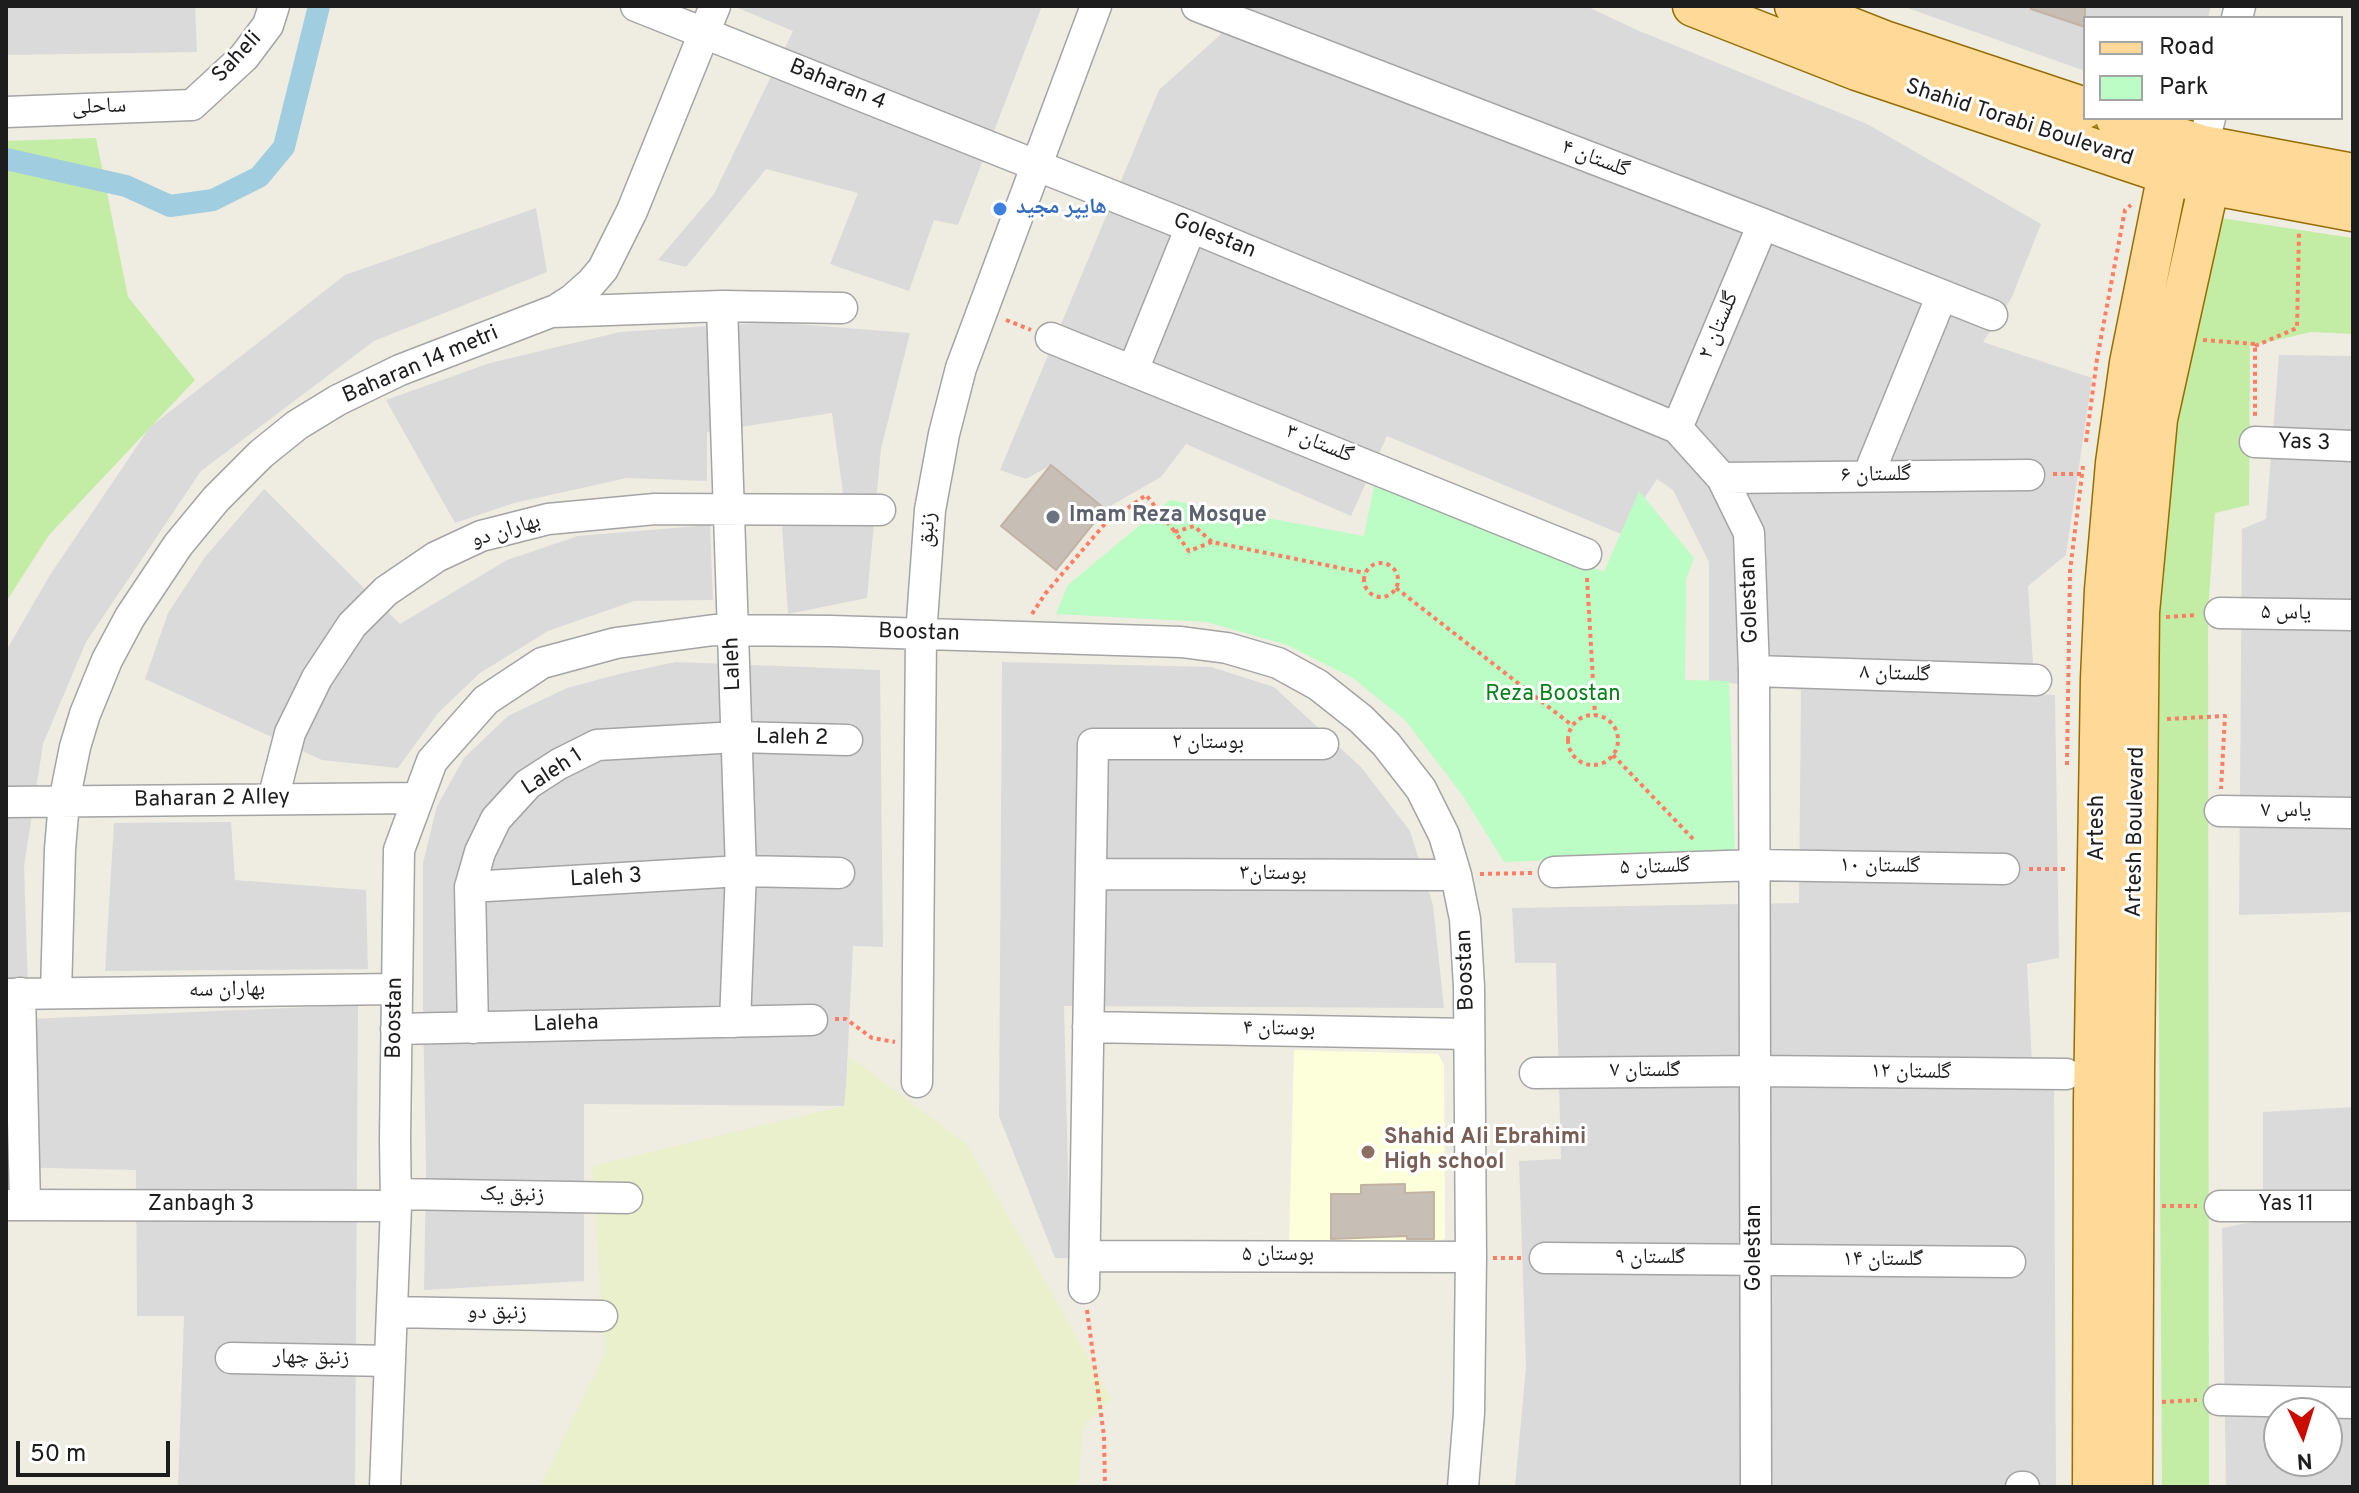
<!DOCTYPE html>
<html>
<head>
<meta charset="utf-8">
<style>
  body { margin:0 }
  #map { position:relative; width:2359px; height:1493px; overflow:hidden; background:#efece2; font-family:Overpass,sans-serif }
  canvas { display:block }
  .frame { position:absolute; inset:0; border:8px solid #1d1d1d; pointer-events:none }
  .legend { position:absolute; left:2083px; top:16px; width:260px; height:104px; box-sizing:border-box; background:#fff; border:2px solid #a5a5a5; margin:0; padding:10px 14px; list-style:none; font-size:24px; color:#1d1d1d }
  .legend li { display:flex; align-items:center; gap:16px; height:40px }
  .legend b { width:40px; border:2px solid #a5a5a5 }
  .north { position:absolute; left:2263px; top:1397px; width:80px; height:80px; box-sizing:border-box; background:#fff; border:2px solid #a5a5a5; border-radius:50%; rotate:176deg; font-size:22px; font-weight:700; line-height:32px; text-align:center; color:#1d1d1d }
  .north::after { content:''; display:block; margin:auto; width:28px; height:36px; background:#ca0d00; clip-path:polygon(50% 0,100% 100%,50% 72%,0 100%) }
  .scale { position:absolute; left:16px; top:1441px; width:154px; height:36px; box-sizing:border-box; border:4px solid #1d1d1d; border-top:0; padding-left:10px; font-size:24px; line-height:28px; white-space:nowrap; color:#1d1d1d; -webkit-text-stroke:6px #fff; paint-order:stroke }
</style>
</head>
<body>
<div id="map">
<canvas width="2359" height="1493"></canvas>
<div class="frame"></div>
<ul class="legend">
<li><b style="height:10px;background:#ffd997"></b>Road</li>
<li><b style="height:22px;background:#bcfcc5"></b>Park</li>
</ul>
<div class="north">N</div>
<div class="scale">50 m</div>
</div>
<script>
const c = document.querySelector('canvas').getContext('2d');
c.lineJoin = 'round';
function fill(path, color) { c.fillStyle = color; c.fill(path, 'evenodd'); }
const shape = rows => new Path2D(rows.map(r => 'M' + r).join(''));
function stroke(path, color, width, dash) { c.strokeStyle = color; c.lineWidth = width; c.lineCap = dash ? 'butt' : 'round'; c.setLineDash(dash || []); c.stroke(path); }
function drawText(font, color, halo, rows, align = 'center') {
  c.font = font + ' Overpass,"Noto Naskh Arabic",sans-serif'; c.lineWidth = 6; c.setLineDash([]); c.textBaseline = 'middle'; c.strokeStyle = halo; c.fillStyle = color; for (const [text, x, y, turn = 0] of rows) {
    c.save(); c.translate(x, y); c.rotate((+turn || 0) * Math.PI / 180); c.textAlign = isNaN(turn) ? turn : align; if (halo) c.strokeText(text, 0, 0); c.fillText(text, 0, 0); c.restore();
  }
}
const residential = shape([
  [6,6,195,6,197,52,6,55],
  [733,6,1042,6,958,225,934,220,909,291,830,264,858,193,766,169,686,267,658,260,714,194,793,31],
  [1236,6,1586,6,1637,30,1867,124,2041,224,2011,299,1983,342,2092,378,2066,555,2028,586,2035,694,2055,695,2059,958,2027,964,2033,1084,2054,1084,2056,1487,1515,1487,1526,1367,1519,1161,1561,1159,1556,963,1515,963,1512,908,1799,903,1801,690,1709,681,1709,562,1673,490,1657,479,1621,534,1387,436,1351,516,1186,444,1161,477,1105,509,1051,465,1026,479,1000,470,1159,90,1220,35],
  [1902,6,2211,6,2208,18,2085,18,2085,71],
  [536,208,547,272,374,341,201,471,86,642,43,744,24,866,29,1019,358,1005,355,1487,178,1487,184,1316,137,1316,136,1170,6,1167,6,651,50,575,150,427,345,275],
  [770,322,910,333,881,449,867,598,788,614,782,527,843,493,832,413,707,432,707,481,627,478,514,503,455,523,386,400,490,363,620,332],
  [2279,355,2353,356,2353,912,2239,915,2242,529,2266,519],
  [264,489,400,624,507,560,578,536,710,525,713,600,634,601,548,631,480,673,438,713,398,768,322,760,145,679,168,613,205,557],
  [676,662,880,670,883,947,853,946,845,1106,584,1104,584,1281,424,1290,426,1168,423,1009,423,863,437,806,464,758,508,716,567,688,619,674],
  [1002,662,1211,667,1274,687,1361,767,1410,831,1433,905,1444,1008,1064,1006,1070,1258,1055,1258,999,1116],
  [231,822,235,880,366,890,368,969,105,971,114,823],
  [2353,1107,2353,1487,2226,1487,2222,1228,2263,1220,2263,1112],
  [2279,1413,2327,1413,2327,1461,2279,1461]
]);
const education = shape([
  [1294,1050,1438,1054,1444,1065,1445,1238,1427,1252,1289,1248]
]);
const farmland = shape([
  [849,1056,967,1144,1112,1399,1083,1426,1078,1487,540,1487,605,1353,592,1166,844,1106]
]);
const grass = shape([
  [96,138,128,297,195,380,49,535,6,602,6,141],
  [2221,218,2353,238,2353,334,2311,332,2250,346,2249,505,2215,513,2208,611,2209,1487,2162,1487,2157,718,2154,570,2165,458]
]);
const park = shape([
  [1374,486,1604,572,1639,491,1694,558,1686,579,1685,680,1729,681,1735,853,1504,862,1463,796,1405,720,1353,678,1287,645,1207,622,1056,614,1068,585,1170,500,1364,536]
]);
const canal = shape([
  [6,159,126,186,170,206,213,200,259,177,284,147,319,6]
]);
const building = shape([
  [2031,6,2085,6,2085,27,2031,9,2031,6],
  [1051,465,1105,509,1056,570,1001,526,1051,465],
  [1405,1184,1405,1193,1434,1192,1434,1239,1407,1239,1407,1236,1331,1239,1331,1194,1361,1194,1361,1185,1405,1184]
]);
const path = shape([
  [1006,320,1031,330],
  [2203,340,2255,344,2255,419],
  [2255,346,2297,328,2299,232],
  [2086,442,2097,359,2125,210,2131,205],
  [2053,474,2082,474],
  [1212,542,1189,551,1175,532,1194,526,1212,542,1365,573],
  '1364 580a17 17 0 1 1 34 0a17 17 0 1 1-34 0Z',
  [1587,578,1595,715],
  [1396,588,1573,726],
  [1032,614,1045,594,1103,526,1146,495,1175,532],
  [2166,617,2198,615],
  '1568 740a25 25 0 1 1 50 0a25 25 0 1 1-50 0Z',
  [2167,719,2225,716,2221,789],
  [1613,755,1695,841],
  [2067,765,2070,571,2083,466],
  [2029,869,2066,869],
  [1480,874,1532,873],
  [835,1019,846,1019,872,1038,895,1042],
  [2162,1206,2197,1206],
  [1493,1258,1521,1258],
  [1087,1310,1104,1436,1105,1487],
  [2162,1402,2197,1400]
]);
const minor = shape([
  [636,6,1191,227,1677,428,1722,478,1749,533,1754,671,1756,1487],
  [1197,6,1763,224,1992,315],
  [2237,18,2240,6],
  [6,112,192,105,244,57,268,25,274,6],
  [2203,146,2210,118],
  [722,306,741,871,735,1022],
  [552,312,722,306,842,308],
  [1051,338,1586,554],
  [1133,370,1191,227],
  [1677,428,1763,224],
  [2255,442,2353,446],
  [1868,476,1942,295],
  [1722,478,2029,475],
  [2220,613,2353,615],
  [1754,671,2036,680],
  [273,799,290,733,317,678,352,625,386,591,436,557,481,536,548,519,655,509,880,510],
  [6,802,418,798],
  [2220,811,2353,813],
  [1554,872,1755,865,2004,869],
  [1091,874,1456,875],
  [470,887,741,871,839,873],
  [20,993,25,1205],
  [56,993,60,849,64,802,75,747,85,714,107,660,130,617,178,545,216,499,261,454,297,425,338,400,400,370,556,310,573,299,591,283,603,269,632,211,715,6],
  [6,994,397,989],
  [1088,1027,1469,1034],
  [473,1028,470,887,480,852,496,819,528,784,559,764,597,745,737,737,847,740],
  [396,1029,812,1020],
  [1535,1073,1756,1071,2066,1074],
  [917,1082,921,635,930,510,944,434,961,368,1096,6],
  [396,1194,627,1198],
  [6,1205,396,1206],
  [2220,1206,2353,1206],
  [1085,1256,1471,1257],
  [1545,1258,2010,1262],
  [1084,1288,1093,744,1323,744],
  [392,1312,602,1316],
  [231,1358,390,1361],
  [2219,1400,2353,1403],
  [385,1487,396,1206,395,1139,399,850,432,761,486,700,542,663,616,643,714,630,831,631,1181,642,1227,648,1278,663,1318,685,1361,719,1386,744,1421,789,1444,835,1456,875,1465,919,1469,987,1471,1257,1469,1413,1463,1487],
  [2021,1487,2024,1487]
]);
const major = shape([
  [1693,6,1857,70,2168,174,2209,184,2353,211],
  [1795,6,1887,42,2085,108],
  [2116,118,2203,146,2353,174],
  [2093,1487,2094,1101,2101,679,2105,590,2116,463,2130,363,2168,174],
  [2132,1487,2134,1070,2139,612,2157,419,2209,184,2203,146,2168,174]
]);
const markers = [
  [1000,209,8,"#3f7fe0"],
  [1053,517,8,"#6b7280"],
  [1368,1152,8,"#8d6e63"]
];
const streetNames = [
  ["Saheli",238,58,-47],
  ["Baharan 4",837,86,22],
  ["ساحلی",99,108,-2],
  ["Shahid Torabi Boulevard",2019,124,18],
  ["گلستان ۴",1595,160,21],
  ["Golestan",1214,237,22],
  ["گلستان ۲",1720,326,-67],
  ["Baharan 14 metri",421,366,-23],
  ["Yas 3",2304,444,2],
  ["گلستان ۳",1319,445,22],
  ["گلستان ۶",1876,476,-1],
  ["زنبق",929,530,-85],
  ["بهاران دو",506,532,-17],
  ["Golestan",1751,600,-92],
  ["یاس ۵",2286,614,1],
  ["Boostan",919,634,2],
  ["Laleh",734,664,-92],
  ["گلستان ۸",1895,675,2],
  ["Laleh 2",792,739,1],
  ["بوستان ۲",1208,744],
  ["Laleh 1",553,773,-33],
  ["Baharan 2 Alley",212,800,-1],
  ["یاس ۷",2286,812],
  ["Artesh",2099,828,-90],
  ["Artesh Boulevard",2137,832,-89],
  ["گلستان ۱۰",1880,867,1],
  ["گلستان ۵",1655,868,-2],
  ["بوستان۳",1273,875],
  ["Laleh 3",606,879,-3],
  ["Boostan",1467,970,-92],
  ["بهاران سه",227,991,-1],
  ["Boostan",396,1018,-89],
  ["Laleha",566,1025,-2],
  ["بوستان ۴",1279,1030,1],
  ["گلستان ۷",1645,1072],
  ["گلستان ۱۲",1911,1073,1],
  ["زنبق یک",512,1196,1],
  ["Zanbagh 3",201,1206],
  ["Yas 11",2286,1206],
  ["Golestan",1756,1248,-90],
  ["بوستان ۵",1278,1256],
  ["گلستان ۹",1650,1259],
  ["گلستان ۱۴",1883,1261],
  ["زنبق دو",497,1314,1],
  ["زنبق چهار",311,1359,1]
];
const shopNames = [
  ["هایپر مجید",1016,209]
];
const worshipNames = [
  ["Imam Reza Mosque",1069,517]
];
const parkNames = [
  ["Reza Boostan",1553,696]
];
const educationNames = [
  ["Shahid Ali Ebrahimi",1384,1139],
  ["High school",1384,1164]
];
fill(residential, '#dbdada');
fill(education, '#fdffdb');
fill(farmland, '#eaefcc');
fill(grass, '#c3eda5');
fill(park, '#bcfcc5');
stroke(canal, '#a0cde0', 22);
fill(building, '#c7beb5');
stroke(building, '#c2b3a4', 2);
stroke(minor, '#a4a4a4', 33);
stroke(major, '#966e00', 43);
stroke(path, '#ff7e63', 4, [4, 4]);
stroke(minor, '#fff', 30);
stroke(major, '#ffd997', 40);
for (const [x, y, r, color] of markers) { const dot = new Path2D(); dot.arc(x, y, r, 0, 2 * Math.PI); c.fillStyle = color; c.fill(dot); stroke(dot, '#fff', 3); }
drawText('22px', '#1d1d1d', '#fff', streetNames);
drawText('bold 22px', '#366cbe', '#fff', shopNames, 'left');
drawText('bold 22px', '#5b616d', '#fff', worshipNames, 'left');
drawText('22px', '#058217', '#fff', parkNames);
drawText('bold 22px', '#785e54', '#fff', educationNames, 'left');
</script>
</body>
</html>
